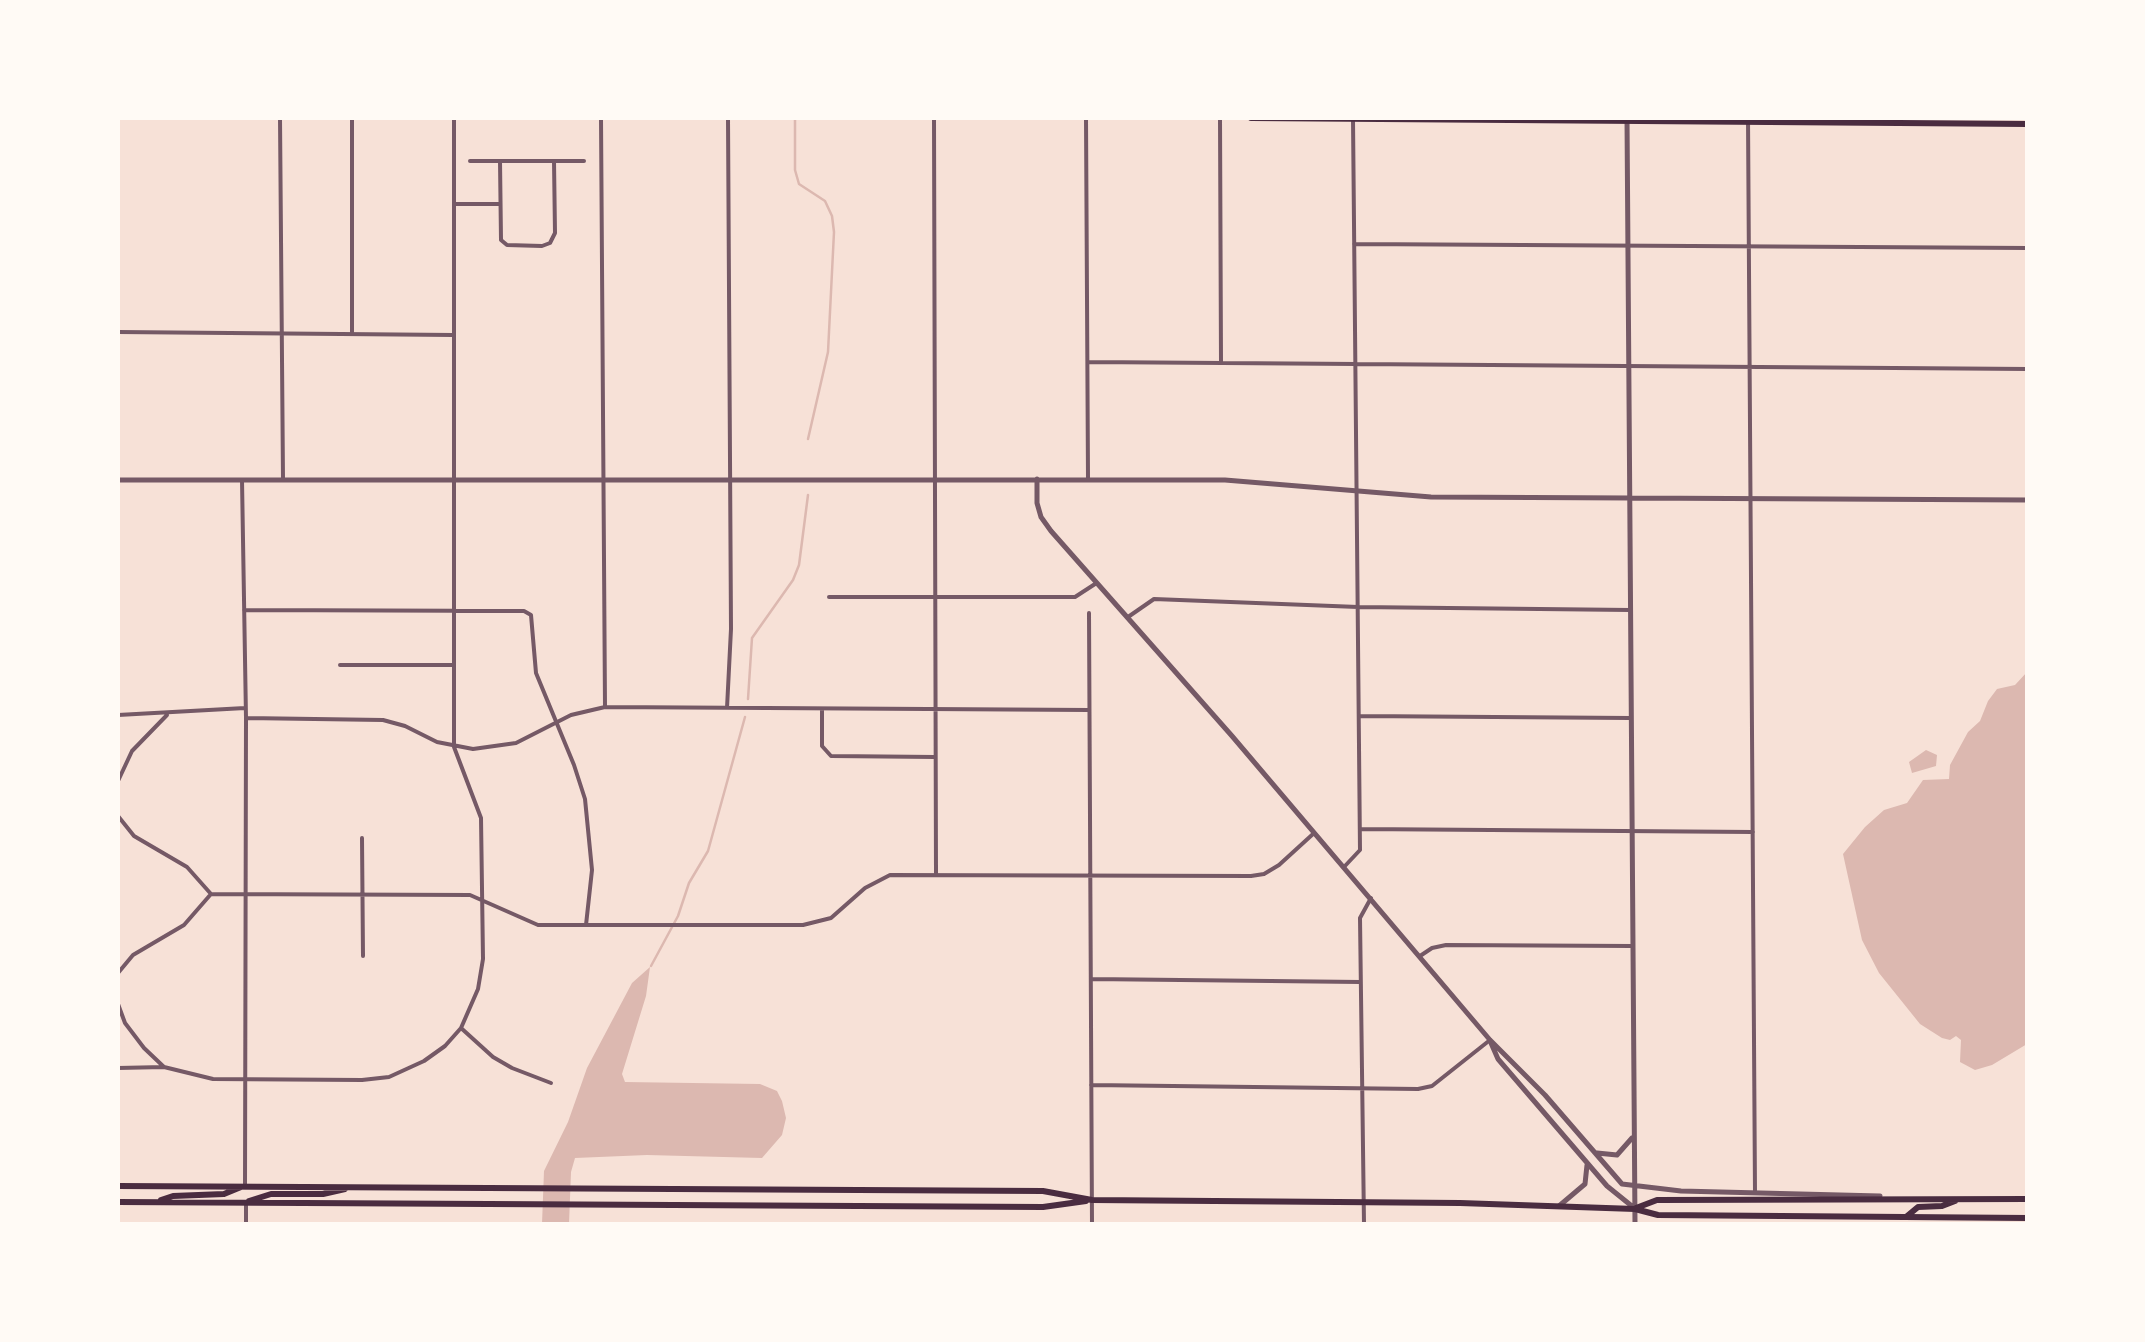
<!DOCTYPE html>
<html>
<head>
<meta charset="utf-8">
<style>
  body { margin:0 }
  #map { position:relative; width:2145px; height:1342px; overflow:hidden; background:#f7e1d7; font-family:"Noto Sans",sans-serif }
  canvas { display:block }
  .frame { position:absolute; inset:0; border:120px solid #fffaf5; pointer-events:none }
</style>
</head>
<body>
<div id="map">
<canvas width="2145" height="1342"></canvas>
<div class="frame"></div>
</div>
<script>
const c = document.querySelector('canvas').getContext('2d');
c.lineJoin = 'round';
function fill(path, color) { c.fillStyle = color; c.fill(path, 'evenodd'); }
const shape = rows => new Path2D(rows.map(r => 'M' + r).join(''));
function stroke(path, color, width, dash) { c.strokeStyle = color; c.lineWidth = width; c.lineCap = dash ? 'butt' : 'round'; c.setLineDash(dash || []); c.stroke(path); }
const water = shape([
  [2027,672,2027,1044,1992,1065,1975,1070,1960,1062,1961,1040,1956,1036,1950,1040,1942,1038,1920,1024,1879,973,1862,940,1843,854,1865,827,1884,810,1907,803,1923,780,1949,779,1950,765,1968,732,1980,721,1988,701,1997,689,2015,685],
  [1926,750,1937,755,1936,766,1912,773,1909,762],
  [650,967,646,996,622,1074,625,1082,760,1084,777,1091,782,1101,786,1118,782,1135,762,1158,647,1155,575,1158,571,1172,569,1224,542,1224,544,1171,568,1122,587,1068,632,983]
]);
const stream = shape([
  [795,118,795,170,799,184,825,201,832,216,834,232,828,352,808,439],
  [748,699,752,638,793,580,799,565,808,495],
  [651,966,678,916,689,883,708,851,745,717]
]);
const minor = shape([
  [280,118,283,479],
  [352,118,352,333],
  [601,118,605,707],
  [934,118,936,873],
  [1086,118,1088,479],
  [1220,118,1221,363],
  [1748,118,1755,1192],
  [2027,125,2028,191],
  [470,161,584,161],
  [500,161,501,240,507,245,542,246,550,243,555,233,554,161],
  [454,204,500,204],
  [1354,244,2028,248],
  [118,332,453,335],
  [1088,362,2028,369],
  [242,480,246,718,245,1185],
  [829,597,1075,597,1095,584],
  [244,610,524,611,531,615,536,673,574,765,585,799,592,870,586,925],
  [1089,613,1092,1224],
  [1128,617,1154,599,1358,607,1630,610],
  [340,665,454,665],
  [727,708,731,629,728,118],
  [822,709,822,746,831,756,935,757],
  [118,715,245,708],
  [1360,716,1630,718],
  [246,718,383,720,405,726,437,742,473,749,516,743,571,715,605,707,1089,710],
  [118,781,132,751,167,715],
  [118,816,134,836,187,867,211,894],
  [1360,829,1753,832],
  [362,838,363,956],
  [1344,867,1360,850,1353,119],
  [211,894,470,895,538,925,803,925,831,918,865,888,890,875,1251,876,1264,874,1279,865,1313,834],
  [1420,956,1432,948,1446,945,1632,946],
  [118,973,133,955,184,925,211,894],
  [1091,979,1360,982],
  [118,1004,125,1023,144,1048,164,1067],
  [461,1028,493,1057,512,1068,551,1083],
  [118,1068,164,1067,213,1079,362,1080,389,1077,424,1061,445,1046,461,1028,478,989,483,959,481,818,454,747,454,118],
  [1091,1085,1418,1089,1432,1086,1490,1040],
  [246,1224,246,1202],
  [1364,1224,1360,918,1371,898]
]);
const tertiary = shape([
  [1627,118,1635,1224],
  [1037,479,1037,503,1041,517,1051,531,1232,736,1490,1040,1545,1095,1622,1184,1681,1191,1880,1196],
  [118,480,1225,480,1431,497,2028,500],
  [1491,1043,1498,1059,1607,1186,1633,1207],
  [1597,1153,1617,1155,1632,1138],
  [1559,1206,1585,1184,1587,1165]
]);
const secondary = shape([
  [1251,118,2028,124]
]);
const primary = shape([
  [118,1186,1043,1191,1092,1200,1460,1203,1635,1209,1658,1215,2028,1218],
  [161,1200,173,1196,224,1194,241,1187],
  [249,1201,271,1194,323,1194,345,1189],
  [118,1202,1043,1207,1086,1201],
  [1636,1208,1657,1200,2028,1199],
  [1906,1217,1918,1207,1942,1206,1955,1201]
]);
fill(water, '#dcb8b0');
stroke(stream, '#dcb8b0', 2.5);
stroke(minor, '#755966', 4);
stroke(tertiary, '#755966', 5);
stroke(secondary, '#4a2c40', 6);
stroke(primary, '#4a2c40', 6);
</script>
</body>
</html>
